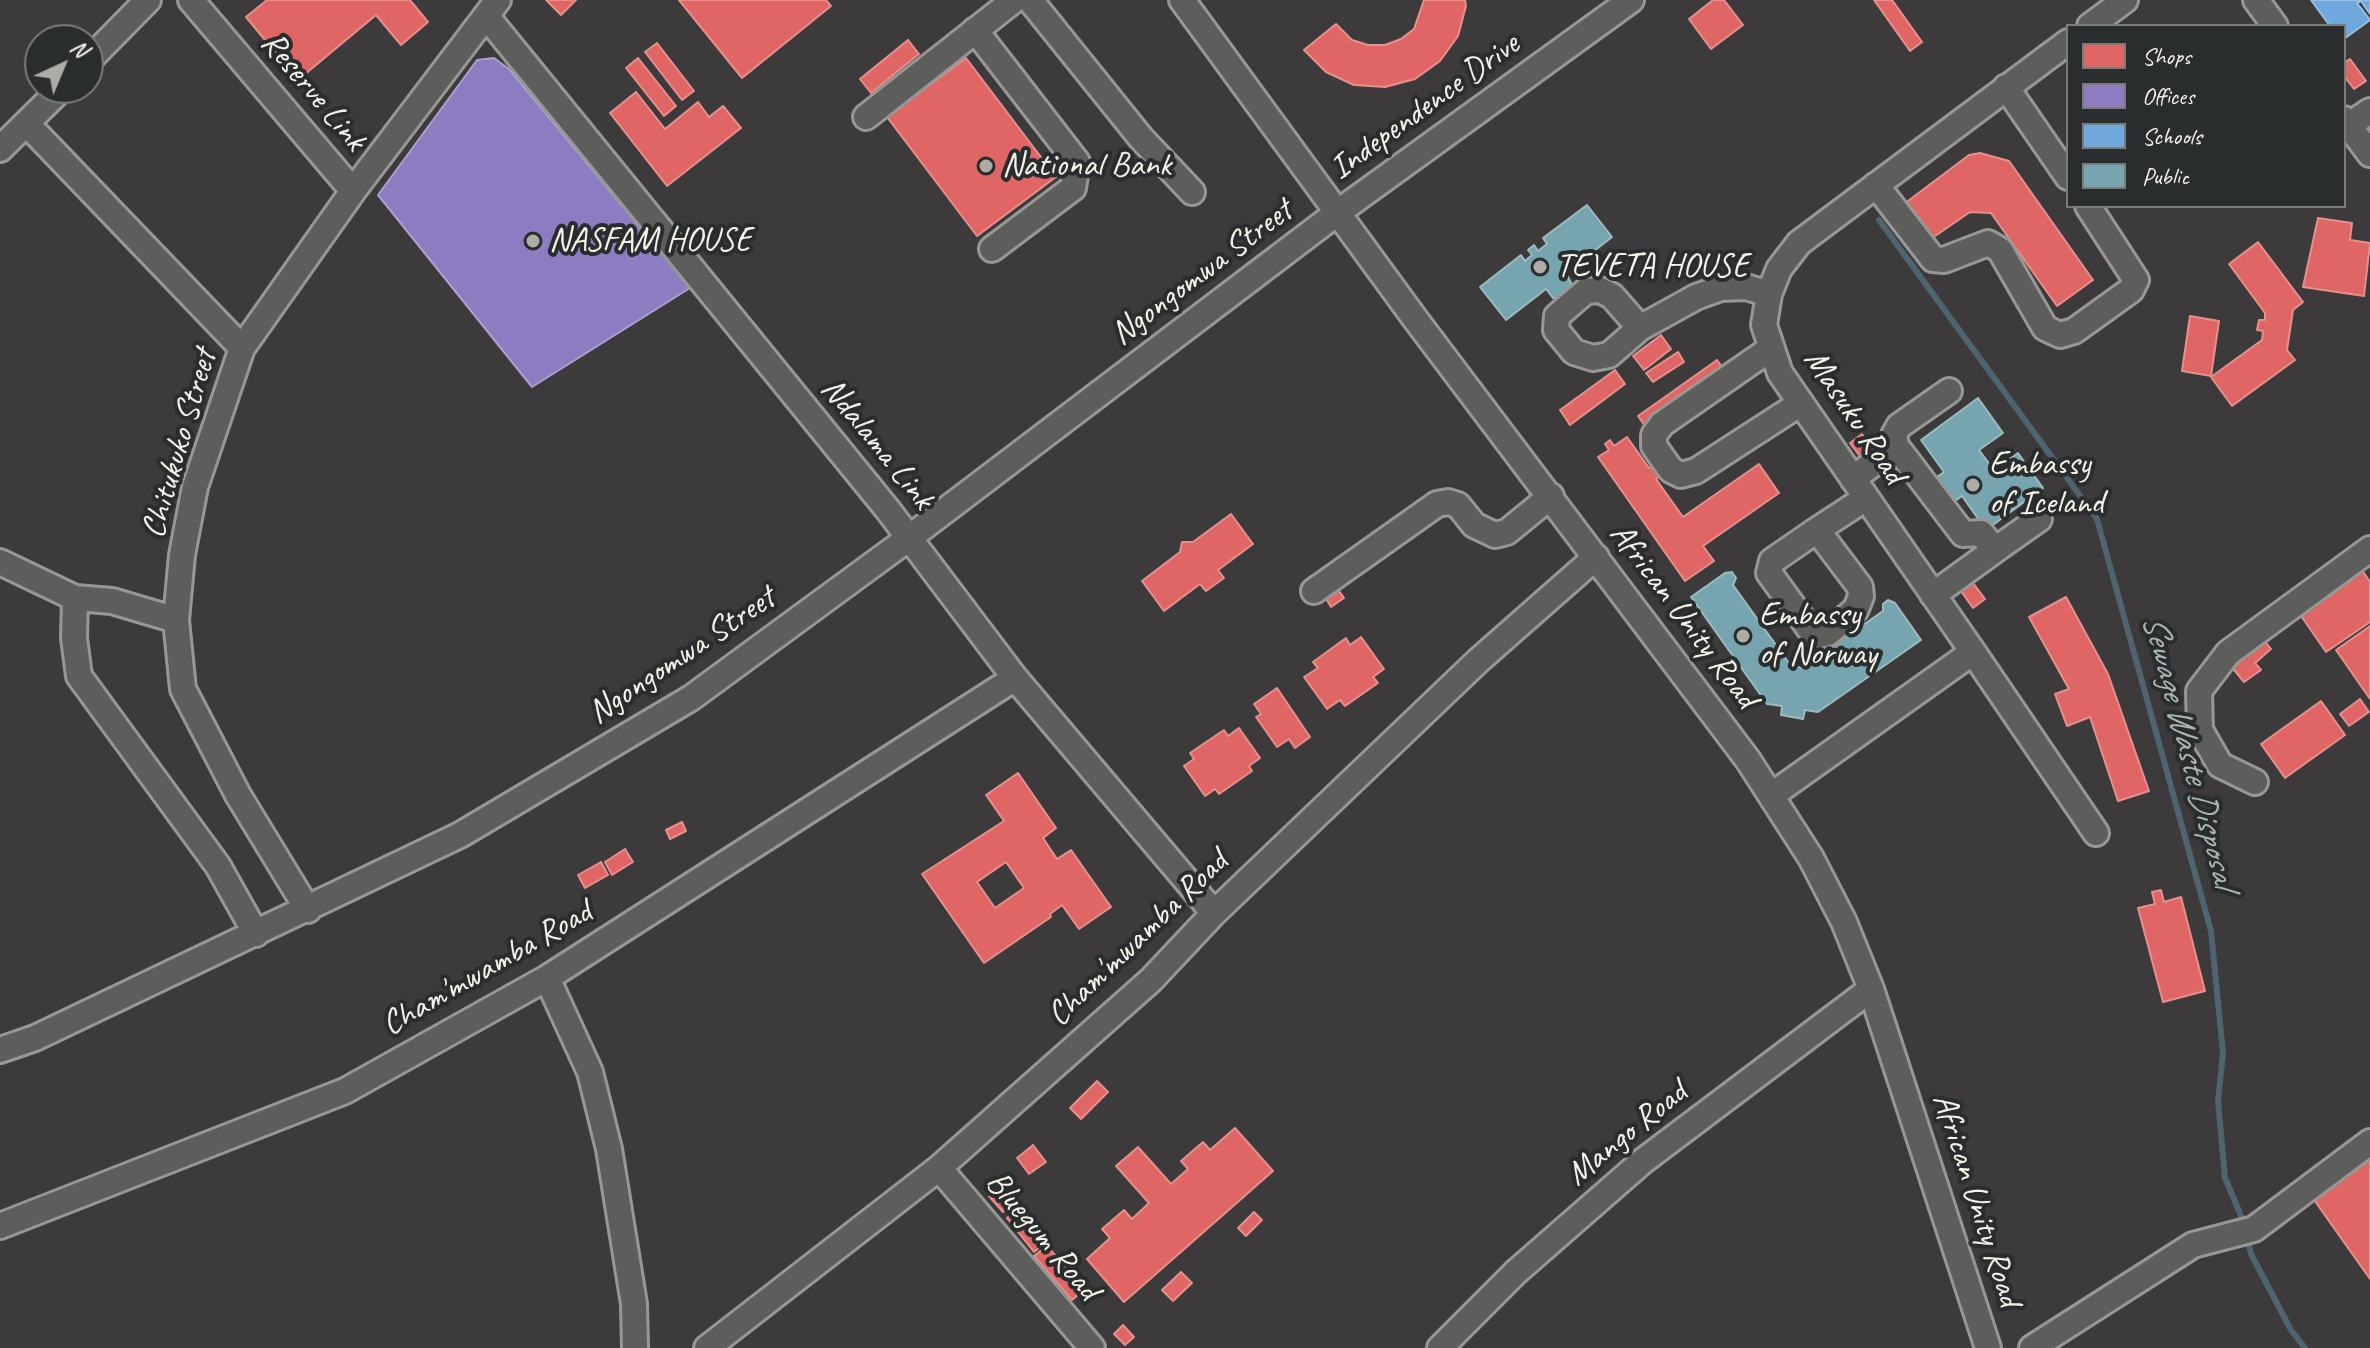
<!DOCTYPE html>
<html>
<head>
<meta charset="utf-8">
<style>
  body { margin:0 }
  #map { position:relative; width:2370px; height:1348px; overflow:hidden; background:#2b2c2d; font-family:Caveat,sans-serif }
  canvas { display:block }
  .legend { position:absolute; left:2066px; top:24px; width:280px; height:184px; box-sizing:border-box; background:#2a2d2e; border:2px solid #7b7b78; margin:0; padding:10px 14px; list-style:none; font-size:24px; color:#f4f1e8 }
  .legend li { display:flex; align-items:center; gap:16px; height:40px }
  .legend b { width:40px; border:2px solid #7b7b78 }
  .north { position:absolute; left:24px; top:24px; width:80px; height:80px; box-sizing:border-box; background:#2a2d2e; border:2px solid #7b7b78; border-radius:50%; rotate:44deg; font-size:22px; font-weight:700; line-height:32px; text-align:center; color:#f4f1e8 }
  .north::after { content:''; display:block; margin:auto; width:28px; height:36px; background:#aeaca7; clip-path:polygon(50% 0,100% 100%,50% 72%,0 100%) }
</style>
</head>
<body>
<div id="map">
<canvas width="2370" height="1348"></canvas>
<ul class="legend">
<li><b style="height:22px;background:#e06666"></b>Shops</li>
<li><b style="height:22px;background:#8e7cc3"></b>Offices</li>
<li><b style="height:22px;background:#6fa8dc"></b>Schools</li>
<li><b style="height:22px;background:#76a5af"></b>Public</li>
</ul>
<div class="north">N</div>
</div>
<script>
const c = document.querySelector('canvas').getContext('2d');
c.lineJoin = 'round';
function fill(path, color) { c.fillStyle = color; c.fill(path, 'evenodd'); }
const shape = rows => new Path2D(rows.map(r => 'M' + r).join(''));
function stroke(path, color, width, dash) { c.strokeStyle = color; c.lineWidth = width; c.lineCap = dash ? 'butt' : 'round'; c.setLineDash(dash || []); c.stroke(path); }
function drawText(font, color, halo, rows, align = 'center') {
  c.font = font + ' Caveat,sans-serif'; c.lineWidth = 8; c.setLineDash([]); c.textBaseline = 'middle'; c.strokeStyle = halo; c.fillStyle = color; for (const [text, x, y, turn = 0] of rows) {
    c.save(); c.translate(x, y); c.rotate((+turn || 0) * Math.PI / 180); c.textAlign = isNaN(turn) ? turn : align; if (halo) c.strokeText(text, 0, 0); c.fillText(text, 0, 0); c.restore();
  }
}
const built = shape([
  [0,0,2370,0,2370,1348,0,1348],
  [2068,26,2344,26,2344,206,2068,206],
  [40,40,88,40,88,88,40,88]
]);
const shops = shape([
  [267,0,410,0,428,22,401,45,376,15,298,80,246,17,267,0],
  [546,0,576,0,561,15,546,0],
  [679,0,826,0,831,6,742,78,679,0],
  [1424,0,1465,0,1466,6,1458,36,1440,61,1415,79,1385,87,1354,85,1326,72,1304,50,1336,24,1352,40,1368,45,1385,45,1401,39,1414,29,1424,0],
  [1713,0,1724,0,1743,25,1711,49,1689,19,1713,0],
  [1874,0,1892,0,1922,42,1910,51,1874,0],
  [908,40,919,54,871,93,860,79,908,40],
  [657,43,694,91,682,100,645,52,657,43],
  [638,58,676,106,664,116,626,68,638,58],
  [966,58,1056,177,977,236,887,117,966,58],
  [2350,59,2366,81,2354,89,2344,76,2344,63,2350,59],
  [636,92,665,129,698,102,709,117,723,106,741,128,667,186,610,113,636,92],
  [1980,153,2009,161,2093,280,2057,306,1991,213,1970,212,1925,243,1900,207,1969,155,1980,153],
  [478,196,499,217,518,198,534,214,516,233,541,257,556,242,572,259,559,273,561,283,556,293,546,297,536,296,531,301,492,263,475,280,451,256,468,239,452,223,478,196],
  [2318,218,2352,223,2350,240,2370,243,2364,296,2303,287,2318,218],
  [2258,242,2303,302,2293,310,2287,350,2295,360,2232,406,2211,377,2262,340,2263,331,2257,330,2259,320,2265,320,2265,313,2229,264,2258,242],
  [2190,316,2219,321,2211,376,2182,371,2190,316],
  [1661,335,1671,349,1644,370,1633,356,1661,335],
  [1678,352,1684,362,1653,382,1646,373,1678,352],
  [1717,360,1726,372,1647,429,1638,416,1717,360],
  [1615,370,1625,384,1570,425,1560,410,1615,370],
  [1862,434,1874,451,1862,459,1850,443,1862,434],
  [1627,437,1649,468,1660,461,1667,471,1656,479,1683,517,1759,464,1779,493,1703,546,1714,561,1685,581,1598,457,1609,450,1605,444,1610,440,1614,446,1627,437],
  [1231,514,1253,544,1218,570,1224,578,1206,591,1200,584,1164,611,1142,581,1180,552,1182,542,1193,542,1231,514],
  [2360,567,2370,582,2370,622,2326,652,2297,610,2360,567],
  [1973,583,1985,599,1973,608,1961,591,1973,583],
  [1337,588,1344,598,1331,607,1325,597,1337,588],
  [2066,597,2108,674,2149,791,2118,801,2090,717,2067,726,2055,694,2069,689,2029,617,2066,597],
  [2370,626,2370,699,2336,650,2370,626],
  [1361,637,1384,669,1373,677,1378,683,1345,706,1340,700,1327,709,1304,677,1318,668,1313,662,1346,638,1350,645,1361,637],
  [2263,639,2271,649,2255,663,2261,670,2244,682,2230,665,2263,639],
  [1277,688,1310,737,1295,748,1289,739,1277,747,1256,717,1261,714,1254,704,1277,688],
  [2360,699,2369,712,2349,726,2340,714,2360,699],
  [2321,701,2345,735,2285,778,2261,744,2321,701],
  [1239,728,1260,758,1249,766,1252,771,1219,794,1215,789,1205,796,1184,766,1194,759,1190,753,1224,730,1228,736,1239,728],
  [1018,773,1056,828,1043,838,1057,859,1071,850,1111,907,1079,929,1062,905,1050,914,1051,917,984,963,922,874,1004,821,986,795,1018,773],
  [1006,862,1024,888,995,908,977,882,1006,862],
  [682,822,686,831,670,839,666,830,682,822],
  [625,849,633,862,612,875,605,862,625,849],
  [601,862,608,875,585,888,578,875,601,862],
  [2161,890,2164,902,2181,897,2205,991,2163,1002,2138,908,2155,904,2152,892,2161,890],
  [1097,1081,1108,1092,1081,1119,1070,1108,1097,1081],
  [1235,1128,1273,1171,1124,1302,1087,1259,1110,1238,1102,1229,1124,1210,1132,1219,1149,1203,1116,1166,1138,1147,1171,1184,1188,1169,1181,1161,1203,1142,1210,1150,1235,1128],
  [1033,1145,1046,1162,1029,1174,1017,1158,1033,1145],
  [2370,1156,2370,1279,2312,1197,2370,1156],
  [1000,1187,1013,1203,1003,1212,989,1196,1000,1187],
  [1020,1207,1048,1241,1034,1252,1007,1218,1020,1207],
  [1254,1212,1262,1220,1246,1236,1238,1228,1254,1212],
  [1047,1246,1085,1289,1072,1300,1034,1256,1047,1246],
  [1181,1272,1192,1283,1173,1301,1162,1290,1181,1272],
  [1123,1325,1134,1337,1125,1345,1114,1334,1123,1325]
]);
const offices = shape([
  [494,58,509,69,690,288,532,387,378,195,477,60,494,58]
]);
const schools = shape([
  [2311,0,2370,0,2370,14,2361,1,2357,3,2370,20,2344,39,2344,26,2330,26,2311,0]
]);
const public = shape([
  [1587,205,1612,237,1566,273,1573,287,1563,298,1553,298,1546,289,1506,320,1480,287,1521,255,1525,261,1532,255,1528,250,1534,245,1538,251,1547,244,1543,238,1587,205],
  [1978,398,2003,433,1979,450,1994,470,2018,453,2043,488,1986,530,1962,496,1955,501,1937,477,1944,472,1921,440,1978,398],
  [1732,572,1736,578,1733,585,1791,666,1802,668,1883,611,1883,604,1888,600,1895,603,1921,640,1818,712,1805,710,1803,719,1781,715,1782,706,1767,704,1691,597,1725,573,1732,572]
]);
const stream = shape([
  [1879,220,2097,519,2211,931,2223,1053,2218,1101,2225,1178,2245,1225],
  [2247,1236,2251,1254,2291,1330,2305,1348]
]);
const minor = shape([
  [191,0,353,191],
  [1030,0,1141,138,1192,192],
  [1182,0,1416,320,1748,760,1811,858,1844,922,1871,989,1988,1348],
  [2256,0,2275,26],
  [487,17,888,510,1015,678,1214,913],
  [2090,26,2125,0],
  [975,30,1077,162,1073,188,992,249],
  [88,61,148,0],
  [2006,87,2068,177],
  [866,117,1014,0],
  [2344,119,2370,154],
  [27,124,242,348],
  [2349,125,2370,111],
  [0,149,62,88],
  [1876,185,1933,259,1944,260,1988,243,2000,250,2045,328,2060,335,2074,331,2131,290,2136,280,2088,206],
  [1640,328,1612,296,1600,290,1586,291,1557,316,1556,330,1574,352,1593,358,1609,355,1640,328,1696,297,1721,288,1746,287,1769,294],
  [1770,349,1662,424,1654,435,1654,446,1671,470,1681,475,1696,471,1801,403],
  [1949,391,1899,426,1894,435,1896,446,1963,534,1981,533,1995,550,2039,519],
  [1853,479,1896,446],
  [1817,530,1860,587,1861,596,1856,609,1828,633,1819,635,1809,628,1769,573,1772,561,1817,530,1866,498],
  [0,562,75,598,112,601,176,620],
  [1314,591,1437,504,1448,502,1458,505,1474,525,1495,535,1507,532,1551,496],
  [1933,595,1995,550],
  [75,598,74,638,79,676,218,866,256,934],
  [1973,652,2096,833],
  [2255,782,2220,765,2200,730,2199,691,2228,653,2370,549],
  [1772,795,1973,652,1780,373,1764,325,1769,294,1779,269,1799,243,2068,42],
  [308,910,238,795,183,689,176,620,182,555,195,487,242,348,353,191,498,0],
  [547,978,590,1072,609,1149,634,1304,635,1348],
  [0,1050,35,1038,460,835,691,698,909,538,1337,213,1631,0],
  [939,1168,1092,1348],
  [0,1226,345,1091,547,978,1015,678],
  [707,1348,939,1168,1151,980,1214,913,1479,660,1596,557],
  [1440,1348,1516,1272,1643,1161,1871,989],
  [2032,1348,2193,1245,2254,1229,2370,1142]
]);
const markers = [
  [986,166,8,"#aeaca7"],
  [533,241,8,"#aeaca7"],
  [1540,267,8,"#aeaca7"],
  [1973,485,8,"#aeaca7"],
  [1743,636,8,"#aeaca7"]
];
const streetNames = [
  ["Reserve Link",313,92,50],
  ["Independence Drive",1425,107,-36],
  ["Ngongomwa Street",1202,273,-37],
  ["Masuku Road",1854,417,56],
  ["Chitukuko Street",180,444,-74],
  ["Ndalama Link",877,444,51],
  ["African Unity Road",1683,616,53],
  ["Ngongomwa Street",682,656,-34],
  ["Cham'mwamba Road",1138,939,-44],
  ["Cham'mwamba Road",487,969,-30],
  ["Mango Road",1627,1134,-39],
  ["African Unity Road",1976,1200,72],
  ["Bluegum Road",1042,1236,50]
];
const poiNames = [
  ["National Bank",1002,166],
  ["NASFAM HOUSE",549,241],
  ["TEVETA HOUSE",1556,267],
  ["Embassy",1989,465],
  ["of Iceland",1989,504],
  ["Embassy",1759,616],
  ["of Norway",1759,655]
];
const waterNames = [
  ["Sewage Waste Disposal",2188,751,75]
];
fill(built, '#3c3a3a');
fill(shops, '#e06666');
stroke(shops, '#e6908d', 2);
fill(offices, '#8e7cc3');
stroke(offices, '#ad9fce', 2);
fill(schools, '#6fa8dc');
stroke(schools, '#97bee0', 2);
fill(public, '#76a5af');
stroke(public, '#9cbcc0', 2);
stroke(stream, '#4e6470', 6);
stroke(minor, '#979796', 30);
stroke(minor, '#5d5d5c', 24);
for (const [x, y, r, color] of markers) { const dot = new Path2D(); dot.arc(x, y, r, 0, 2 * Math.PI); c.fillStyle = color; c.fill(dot); stroke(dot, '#2a2d2e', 3); }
drawText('34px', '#f4f1e8', '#2a2d2e', streetNames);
drawText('34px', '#f4f1e8', '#2a2d2e', poiNames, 'left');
drawText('italic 36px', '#abb4b5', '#2a2d2e', waterNames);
</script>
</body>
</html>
